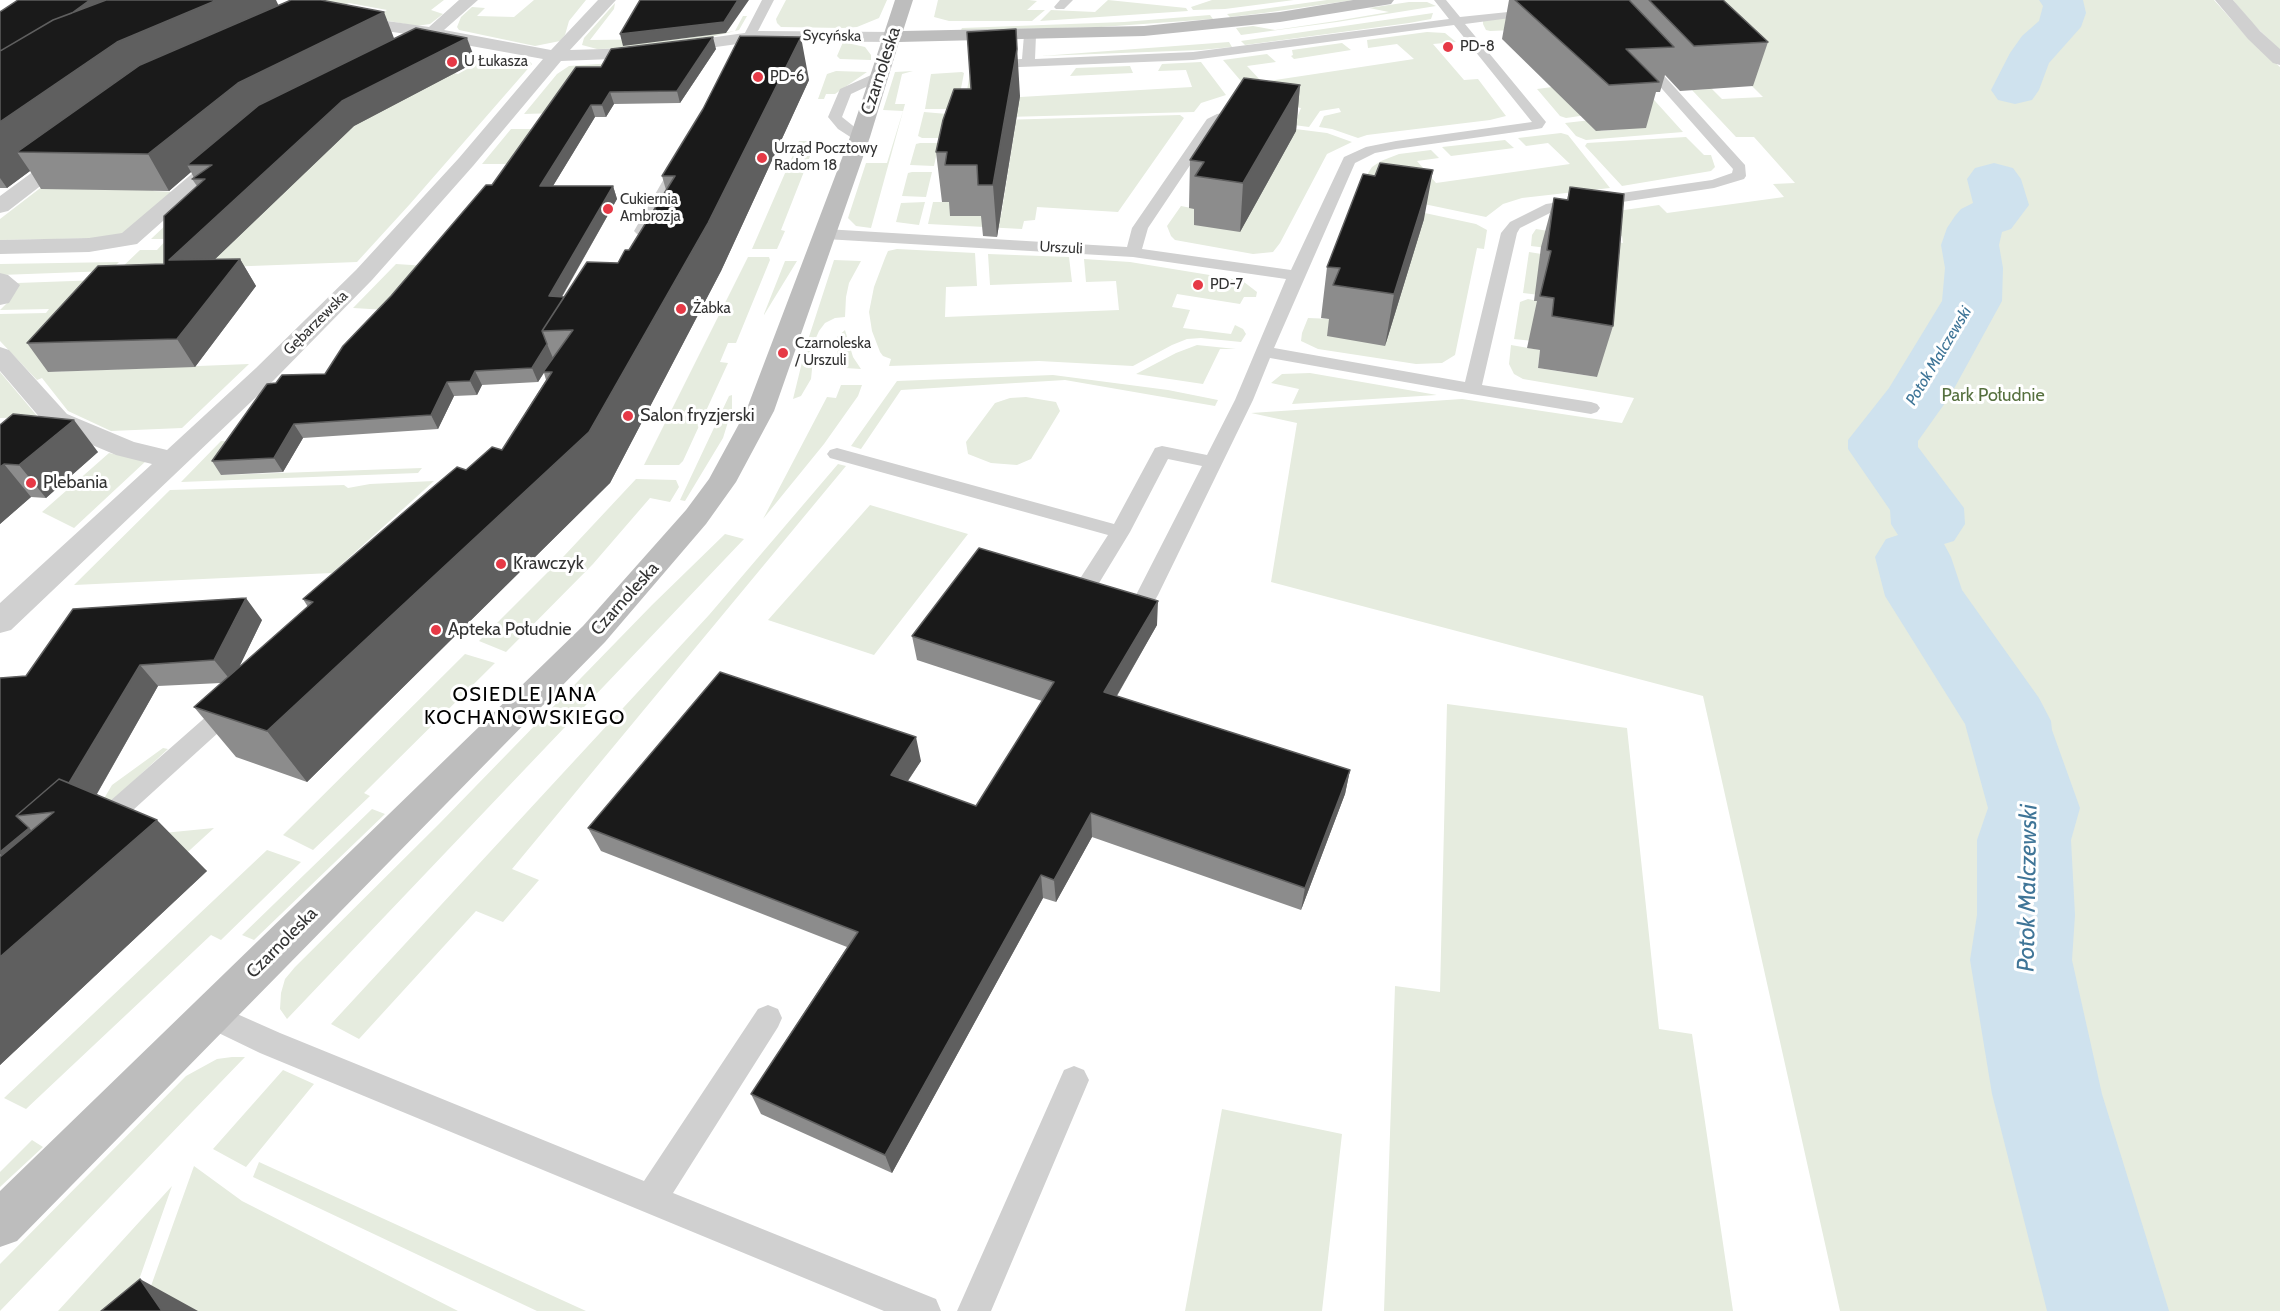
<!DOCTYPE html>
<html>
<head>
<meta charset="utf-8">
<style>
  body { margin:0 }
  canvas { display:block; background:#fff }
</style>
</head>
<body>
<canvas width="2280" height="1311"></canvas>
<script>
const c = document.querySelector('canvas').getContext('2d');
c.lineJoin = 'round';
function fill(path, color) { c.fillStyle = color; c.fill(path, 'evenodd'); }
const shape = rows => new Path2D(rows.map(r => 'M' + r).join(''));
function stroke(path, color, width, dash) { c.strokeStyle = color; c.lineWidth = width; c.lineCap = dash ? 'butt' : 'round'; c.setLineDash(dash || []); c.stroke(path); }
function drawText(font, color, halo, rows, align = 'center') {
  c.font = font + ' Cabin,sans-serif'; c.lineWidth = 6; c.setLineDash([]); c.textBaseline = 'middle'; c.strokeStyle = halo; c.fillStyle = color; for (const [text, x, y, turn = 0] of rows) {
    c.save(); c.translate(x, y); c.rotate((+turn || 0) * Math.PI / 180); c.textAlign = isNaN(turn) ? turn : align; if (halo) c.strokeText(text, 0, 0); c.fillText(text, 0, 0); c.restore();
  }
}
const green = shape([
  [315,0,444,0,431,10,443,14,430,24,416,26,373,18,387,10,349,3,334,10],
  [534,0,586,0,569,21,565,35,560,41,535,46,459,30,457,27,461,17,472,7,485,8,477,16,514,17],
  [786,0,887,0,879,18,857,27,843,28,781,27,777,23,776,19],
  [938,0,1029,0,1037,1,1027,10,1045,10,1032,21,949,21,934,17],
  [1108,0,1186,8,1188,11,1040,21,1051,10,1095,12],
  [1212,0,1294,0,1225,9,1193,10,1191,7],
  [1327,0,1354,0,1264,13,1230,17,1227,14],
  [1666,0,2214,0,2246,36,2280,67,2280,1311,1840,1311,1703,696,1271,582,1297,423,1251,413,1462,399,1622,423,1634,398,1523,379,1514,374,1509,364,1511,345,1540,350,1538,368,1597,377,1555,249,1531,246,1532,235,1536,229,1623,243,1622,236,1547,225,1562,219,1659,205,1667,213,1784,197,1773,184,1795,183,1754,137,1736,137,1692,90,1712,89,1722,99,1763,97],
  [2233,0,2280,0,2280,50,2251,22],
  [1409,2,1427,2,1436,6,1337,22,1241,35,1236,28,1253,26,1275,30,1336,21,1389,12,1369,8],
  [615,3,614,9,590,40,680,39,735,31,743,16,747,16,739,30,707,38,650,48,597,49,582,45,584,38],
  [1433,13,1431,19,1409,23,1245,45,1241,41],
  [1536,13,1582,20,1683,132,1586,140,1576,136,1565,123,1591,120,1601,131,1645,127,1514,30,1490,31,1486,30,1483,24,1483,20],
  [1210,15,1213,19,1101,27,961,30,962,28,1124,22],
  [1427,32,1445,33,1456,42,1433,44,1464,80,1478,79,1506,116,1490,120,1367,135,1358,138,1332,129,1319,127,1324,116,1341,112,1339,108,1320,111,1309,127,1294,125,1301,108,1258,101,1223,60,1267,54,1276,62,1247,66,1262,82,1414,59,1397,44,1368,48,1367,40],
  [843,42,865,47,871,55,871,60,840,59,837,56],
  [1229,42,1232,47,1201,50,1041,56],
  [1342,43,1351,50,1294,59,1291,56,1293,55,1292,50],
  [504,56,528,60,532,64,410,204,357,262,118,271,140,250,157,250,167,239,151,239,189,203,299,133,454,73,458,74,478,63,487,65],
  [657,60,558,113,524,114,557,74,569,66],
  [1201,62,1226,95,1201,103,1194,112,969,118,963,113,970,73,972,72,1020,97,1192,87,1186,70,1158,71,1162,64],
  [1130,66,1133,73,1070,76,1076,68],
  [836,71,867,72,835,94,826,94,824,99,818,99,827,74],
  [913,71,902,74,895,104,905,104,871,228,856,226,848,218,866,163,887,163,903,111,883,110,895,72],
  [962,72,964,73,957,109,925,109,931,74],
  [1560,86,1587,115,1566,118,1560,116,1537,89],
  [924,112,947,114,940,138,922,138,918,136],
  [1180,115,1184,118,1118,212,1037,207,1035,220,1024,221,1022,229,928,224,933,202,953,202,1001,216,1015,127,963,121],
  [1248,123,1327,133,1352,142,1327,154,1280,243,1273,252,1253,254,1175,240,1171,236,1167,226,1181,206,1202,210],
  [511,129,539,129,516,164,482,164],
  [1561,133,1568,135,1610,188,1522,198,1503,204,1486,217,1357,190,1372,167,1381,161,1399,154,1431,150,1439,158,1417,161,1436,183,1570,164,1548,143,1526,146,1518,138],
  [1686,137,1704,155,1711,155,1715,167,1711,171,1622,186,1585,146,1587,143],
  [1505,140,1514,148,1451,156,1442,147],
  [212,141,153,191,175,192,128,232,107,238,0,240,0,219,56,176],
  [799,141,816,141,781,230,785,231,777,249,752,249],
  [920,143,939,143,934,166,910,165,916,144],
  [912,172,932,172,926,197,902,196,908,173],
  [1355,198,1476,224,1487,230,1484,249,1477,248,1455,355,1442,363,1416,364,1318,349,1301,341,1302,333,1308,318,1333,319],
  [925,202,919,225,896,222,901,203],
  [897,249,975,253,977,286,946,287,945,317,1119,310,1116,281,1086,282,1084,259,1130,262,1228,278,1244,282,1257,292,1256,297,1244,297,1240,304,1177,294,1172,307,1190,310,1183,328,1231,334,1235,325,1243,329,1246,334,1241,342,1201,338,1187,339,1172,345,1133,366,1039,361,889,366,891,359,883,356,880,352,872,331,869,312,874,287,885,258,888,251],
  [1529,252,1554,256,1548,296,1523,293],
  [988,254,1069,257,1072,282,990,285],
  [748,257,769,257,770,260,736,343,728,343,720,362,728,363,683,461,679,465,644,465],
  [834,260,861,261,849,283,846,297,845,317,835,318,825,323,819,331,815,340,811,379,801,396,793,399,806,346],
  [785,261,797,261,764,315,764,314],
  [119,262,110,271,0,275,0,264],
  [396,264,427,266,387,310,353,308],
  [129,279,48,372,249,364,182,428,111,431,68,411,42,378,37,380,0,341,0,314,46,313,49,309,0,310,9,301,16,290,17,283],
  [1528,299,1547,303,1542,342,1514,339,1520,302],
  [845,330,853,357,861,369,845,368,838,363,837,337],
  [1197,345,1236,349,1220,349,1203,384,1136,374,1176,353],
  [0,372,38,417,0,418],
  [1310,373,1437,395,1292,404,1299,389,1271,383,1282,374],
  [1053,375,1168,390,1218,400,1215,406,1065,380,901,390,861,449,851,446,897,381],
  [841,385,862,385,858,396,824,444,763,519,827,397,836,398],
  [732,395,732,409,723,438,685,501,680,500,729,396],
  [1026,397,1056,402,1060,411,1031,459,1017,465,991,463,968,454,966,442,995,403,1010,398],
  [221,441,243,442,222,475,422,468,418,473,181,482],
  [109,453,146,461,74,528,42,512],
  [838,464,846,466,512,869,539,880,503,922,476,911,359,1039,331,1024,709,615],
  [636,479,676,480,679,487,670,502,650,498,593,564,506,652,479,641,564,556],
  [434,481,332,573,74,585,170,490,344,485,348,488,370,484],
  [870,505,968,534,874,655,768,620],
  [725,534,744,539,287,1019,280,1009,281,993,285,979,295,967,439,824,652,605],
  [465,654,495,663,364,793,370,796,313,850,283,835],
  [1447,704,1627,728,1659,1029,1692,1034,1733,1311,1384,1311,1395,986,1440,992],
  [163,748,168,749,71,839,99,807,112,785],
  [372,809,385,814,254,940,242,935],
  [214,828,179,860,133,836],
  [267,850,301,862,221,940,211,935,26,1109,4,1098],
  [232,1057,245,1057,0,1311,0,1264,186,1076,217,1059],
  [283,1070,314,1084,246,1167,213,1149],
  [1222,1109,1342,1134,1322,1311,1185,1311],
  [32,1140,43,1147,0,1187,0,1172],
  [259,1162,586,1311,537,1311,253,1177],
  [194,1166,242,1201,458,1311,142,1311],
  [172,1186,128,1311,58,1311]
]);
const river = shape([
  [2039,0,2083,0,2086,13,2081,27,2049,63,2039,90,2032,100,2015,104,1998,100,1991,90,2010,53,2022,36,2039,21,2043,6,2039,0],
  [1994,163,2013,168,2021,179,2029,205,2011,229,2002,232,1999,245,2003,268,2002,301,1950,396,1918,441,1918,447,1964,508,1965,524,1954,541,1944,544,1951,557,1962,590,2039,698,2051,721,2052,730,2080,808,2071,840,2075,915,2072,960,2102,1094,2169,1311,2047,1311,1992,1094,1970,960,1977,915,1977,840,1988,808,1965,724,1885,596,1875,557,1886,539,1898,535,1891,524,1890,510,1848,449,1848,440,1889,388,1942,301,1945,268,1941,245,1947,228,1955,216,1961,209,1973,203,1967,179,1975,168,1994,163]
]);
const lane = shape([
  [762,0,774,0,744,58,742,61,734,61,732,58,762,0],
  [1060,0,1073,0,1064,9,1056,9,1054,7,1060,0],
  [1434,0,1446,0,1460,17,1537,9,1537,13,1533,15,1465,24,1546,122,1542,128,1537,129,1396,149,1375,153,1355,163,1274,348,1465,382,1501,233,1510,222,1546,204,1712,180,1732,173,1733,169,1640,64,1638,61,1640,58,1644,57,1648,58,1745,165,1746,176,1744,179,1714,188,1550,213,1520,228,1517,233,1482,385,1591,402,1597,404,1600,408,1597,412,1591,414,1472,394,1270,358,1253,400,1158,595,1155,600,1147,603,1139,600,1136,595,1202,466,1168,459,1130,532,1093,593,1085,595,1077,593,1074,588,1108,535,830,458,827,454,830,450,837,448,1114,524,1155,448,1162,446,1207,455,1235,400,1286,279,1133,257,825,239,817,234,825,229,1127,247,1132,228,1207,119,1217,114,1247,109,1254,113,1252,116,1226,120,1217,125,1148,228,1142,249,1291,270,1344,157,1366,147,1396,141,1532,122,1454,25,1193,60,995,68,989,64,995,60,1022,59,1024,35,1030,31,1036,35,1035,59,1193,52,1449,19,1434,0],
  [880,71,886,75,885,78,851,94,842,117,867,137,860,141,855,140,838,129,828,117,840,89,880,71],
  [680,159,687,163,650,231,642,236,637,234,634,231,673,163,680,159],
  [233,697,241,700,245,706,241,712,110,831,101,834,92,831,88,824,92,817,225,700,233,697],
  [210,1002,280,1033,644,1181,758,1009,768,1005,778,1009,782,1018,778,1027,673,1193,936,1299,941,1311,884,1311,260,1053,200,1024,196,1015,200,1006,210,1002],
  [1074,1066,1084,1070,1089,1080,991,1311,957,1311,1064,1070,1074,1066]
]);
const street = shape([
  [459,0,478,0,444,30,551,50,598,0,616,0,570,50,637,48,759,31,893,32,899,33,902,37,899,41,893,42,759,41,637,58,561,61,473,166,372,280,274,380,11,630,0,633,0,603,152,464,116,455,47,426,0,371,0,347,9,350,67,414,134,442,167,450,256,368,356,270,459,158,543,59,438,40,426,49,420,50,414,49,411,45,420,36,345,25,339,24,336,20,339,16,345,15,429,27,459,0],
  [2215,0,2233,0,2260,31,2280,49,2280,65,2273,63,2248,39,2215,0],
  [71,147,78,149,81,153,78,157,8,211,0,213,0,196,64,149,71,147],
  [227,148,234,150,237,154,234,158,137,244,89,252,0,254,0,240,89,238,122,233,220,150,227,148],
  [0,273,8,275,20,285,9,303,0,305,0,273]
]);
const secondary = shape([
  [895,0,913,0,903,31,1144,26,1280,12,1353,0,1394,0,1391,4,1385,5,1280,22,1144,36,899,42,870,137,774,411,736,482,706,524,605,642,17,1241,0,1247,0,1191,583,626,686,510,709,479,746,411,850,137,895,0]
]);
const wall = shape([
  [1509,0,1723,0,1768,42,1753,86,1680,91,1665,75,1660,92,1656,92,1646,128,1596,131,1502,39],
  [278,5,476,62,354,126,215,259,240,259,256,286,195,367,48,372,27,343,164,264,197,186,192,179,194,178,191,172,169,191,41,189,30,171,7,188,0,188,0,12],
  [716,49,680,103,614,104,606,117,595,117,553,186,613,186,617,199,562,297,564,297,618,263,629,250,666,190,662,176,809,80,721,271,610,483,307,782,236,757,194,707,221,683,158,686,97,794,207,871,0,1065,0,678,26,676,262,620,239,667,308,607,303,599,466,470,502,450,546,380,544,373,538,382,482,385,477,395,454,396,438,429,303,438,283,472,221,475,212,461,276,383,325,374,391,296,601,67],
  [1300,85,1296,131,1240,232,1194,225,1194,209,1189,208,1190,160],
  [1020,96,997,237,983,236,981,216,950,216,949,202,942,202,936,152],
  [1570,187,1613,326,1597,377,1538,368,1540,350,1527,348,1537,301,1534,301,1541,247,1554,198,1567,200],
  [1424,219,1385,346,1327,336,1329,319,1321,318,1327,267],
  [0,425,98,452,46,498,31,497,0,524],
  [1157,625,1117,696,1350,770,1345,794,1301,910,1092,837,1056,902,1043,898,892,1173,761,1114,751,1094,847,947,601,851,588,828,921,761,908,781,976,806,1042,701,917,660,912,636]
]);
const shadedWall = shape([
  [90,0,121,0,0,55],
  [217,0,276,0,287,23,17,152,30,171,7,188,0,178,0,122,117,42],
  [738,0,749,0,726,33,623,46,620,34],
  [384,12,397,46,187,165,191,172,169,191,148,154,238,83],
  [1016,29,1020,96,997,237,993,185],
  [713,37,716,49,680,103,677,91],
  [801,37,809,80,721,271,610,483,307,782,267,731,589,432],
  [467,38,476,62,354,126,186,287,169,260,342,101],
  [1300,85,1296,131,1240,232,1243,183],
  [610,92,614,104,606,117,602,105],
  [591,105,595,117,545,199,540,186],
  [1433,170,1424,219,1385,346,1394,294],
  [613,186,617,199,554,310,549,296],
  [240,259,256,286,195,367,177,339],
  [547,344,553,358,538,382,532,368],
  [475,371,482,385,477,395,470,381],
  [447,382,454,396,438,429,431,415],
  [74,420,98,452,46,498,19,465],
  [294,424,303,438,283,472,274,458],
  [4,464,31,497,0,524,0,467],
  [246,598,262,620,232,682,214,660],
  [1158,601,1157,625,1105,716,1104,692],
  [140,665,158,686,83,818,61,797],
  [916,737,921,761,896,798,891,775],
  [1350,770,1345,794,1301,910,1305,888],
  [1091,813,1092,837,1056,902,1054,880],
  [157,820,207,871,0,1065,0,957],
  [29,828,52,849,23,874,0,854,0,852],
  [1041,875,1043,898,892,1173,885,1155],
  [140,1279,198,1311,162,1311]
]);
const building = shape([
  [18,0,90,0,72,13,53,20,0,51,0,12,18,0],
  [106,0,217,0,117,42,0,122,0,51,53,20,106,0],
  [291,0,321,0,384,12,238,83,148,154,17,152,140,65,291,0],
  [640,0,738,0,724,22,620,34,640,0],
  [1515,0,1629,0,1674,47,1626,49,1659,82,1609,85,1515,0],
  [1649,0,1723,0,1768,42,1694,46,1649,0],
  [416,28,467,38,342,101,169,260,240,259,177,339,27,343,98,266,164,264,164,216,205,179,192,179,212,165,187,165,259,105,416,28],
  [1016,29,1017,49,993,185,978,185,977,165,945,165,947,152,936,152,943,120,954,89,971,89,967,32,1016,29],
  [740,36,801,37,708,223,589,432,267,731,194,707,313,602,303,599,432,488,457,467,466,470,492,447,502,450,552,372,543,372,573,330,542,331,587,262,618,263,625,250,629,250,675,176,662,176,703,109,740,36],
  [713,37,677,91,610,92,602,105,591,105,540,186,613,186,549,296,564,297,542,331,547,344,532,368,475,371,470,381,447,382,431,415,294,424,274,458,212,461,267,384,276,383,282,375,325,374,343,346,391,296,486,185,492,185,576,67,601,67,611,49,713,37],
  [1244,78,1300,85,1243,183,1195,176,1204,162,1190,160,1244,78],
  [1380,163,1433,170,1394,294,1333,285,1340,268,1327,267,1363,174,1375,176,1380,163],
  [1570,187,1624,194,1613,326,1552,316,1554,298,1540,296,1551,251,1547,250,1554,198,1568,200,1570,187],
  [13,414,74,420,19,465,4,464,0,467,0,425,13,414],
  [979,548,1158,601,1104,692,1350,770,1305,888,1091,813,1054,880,1041,875,885,1155,751,1094,858,932,588,828,720,672,916,737,891,775,976,806,1054,682,912,636,979,548],
  [246,598,214,660,140,665,69,783,59,779,16,816,29,828,0,852,0,678,26,676,73,609,246,598],
  [59,779,157,820,0,957,0,857,54,812,16,816,59,779],
  [140,1279,162,1311,101,1311,140,1279]
]);
const markers = [
  [1448,47,6,"#e63946"],
  [452,62,6,"#e63946"],
  [758,77,6,"#e63946"],
  [762,158,6,"#e63946"],
  [608,209,6,"#e63946"],
  [1198,285,6,"#e63946"],
  [681,309,6,"#e63946"],
  [783,353,6,"#e63946"],
  [628,416,6,"#e63946"],
  [31,483,6,"#e63946"],
  [501,564,6,"#e63946"],
  [436,630,6,"#e63946"]
];
const farStreetnames = [
  ["Sycyńska",832,36,1],
  ["Urszuli",1061,248,3],
  ["Gębarzewska",316,323,-45]
];
const farPoinames = [
  ["PD-8",1460,47],
  ["U Łukasza",464,62],
  ["PD-6",770,77],
  ["Urząd Pocztowy",774,149],
  ["Radom 18",774,166],
  ["Cukiernia",620,200],
  ["Ambrozja",620,217],
  ["PD-7",1210,285],
  ["Żabka",693,309],
  ["Czarnoleska",795,344],
  ["/ Urszuli",795,361]
];
const farWaternames = [
  ["Potok Malczewski",1939,356,-59]
];
const streetNames = [
  ["Czarnoleska",881,71,-72],
  ["Czarnoleska",625,599,-48],
  ["Czarnoleska",282,943,-45]
];
const parkNames = [
  ["Park Południe",1993,396]
];
const poiNames = [
  ["Salon fryzjerski",640,416],
  ["Plebania",43,483],
  ["Krawczyk",513,564],
  ["Apteka Południe",448,630]
];
const neighbourhoodNames = [
  ["OSIEDLE JANA",525,695],
  ["KOCHANOWSKIEGO",525,718]
];
const nearWaternames = [
  ["Potok Malczewski",2028,888,-89]
];
fill(green, '#e6ecdf');
fill(river, '#cfe2ee');
fill(lane, '#d0d0d0');
fill(street, '#d0d0d0');
fill(secondary, '#bdbdbd');
fill(wall, '#8c8c8c');
fill(shadedWall, '#5f5f5f');
fill(building, '#1a1a1a');
stroke(building, '#5f5f5f', 1.5);
for (const [x, y, r, color] of markers) { const dot = new Path2D(); dot.arc(x, y, r, 0, 2 * Math.PI); c.fillStyle = color; c.fill(dot); stroke(dot, '#fff', 2); }
drawText('15px', '#333', '#fff', farStreetnames);
drawText('15px', '#333', '#fff', farPoinames, 'left');
drawText('italic 16px', '#3f7597', '#fff', farWaternames);
drawText('18px', '#333', '#fff', streetNames);
drawText('18px', '#56703f', '#fff', parkNames);
drawText('18px', '#333', '#fff', poiNames, 'left');
c.letterSpacing = '1.5px';
drawText('20px', '#000', '#fff', neighbourhoodNames);
c.letterSpacing = '0px';
drawText('italic 24px', '#3f7597', '#fff', nearWaternames);
</script>
</body>
</html>
